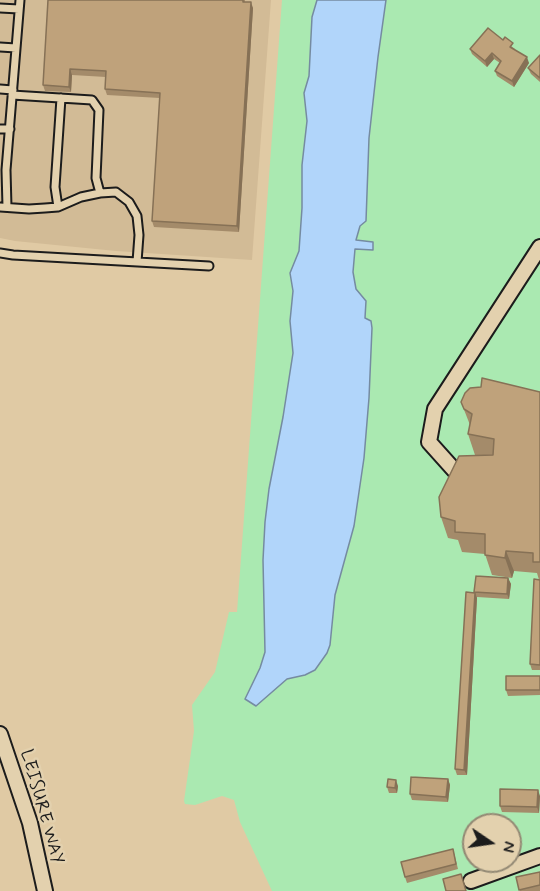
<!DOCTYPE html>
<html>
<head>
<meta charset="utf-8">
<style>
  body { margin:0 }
  #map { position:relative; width:540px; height:891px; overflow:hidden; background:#e0caa4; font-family:Mynerve,sans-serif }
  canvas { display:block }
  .north { position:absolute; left:462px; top:813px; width:60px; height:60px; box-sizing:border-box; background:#e3d1ae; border:2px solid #938974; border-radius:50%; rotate:103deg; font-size:16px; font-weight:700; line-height:24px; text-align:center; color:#1c1c1c }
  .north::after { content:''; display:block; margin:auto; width:21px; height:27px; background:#1c1c1c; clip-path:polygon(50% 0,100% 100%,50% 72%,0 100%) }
</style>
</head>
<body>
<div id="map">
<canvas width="540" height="891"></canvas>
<div class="north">N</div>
</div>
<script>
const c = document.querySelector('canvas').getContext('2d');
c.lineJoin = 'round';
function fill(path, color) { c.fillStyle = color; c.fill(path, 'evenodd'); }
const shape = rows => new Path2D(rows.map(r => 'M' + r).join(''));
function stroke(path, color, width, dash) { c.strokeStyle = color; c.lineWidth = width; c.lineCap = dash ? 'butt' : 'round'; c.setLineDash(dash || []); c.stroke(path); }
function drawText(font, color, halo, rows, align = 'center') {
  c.font = font + ' Mynerve,sans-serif'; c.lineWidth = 5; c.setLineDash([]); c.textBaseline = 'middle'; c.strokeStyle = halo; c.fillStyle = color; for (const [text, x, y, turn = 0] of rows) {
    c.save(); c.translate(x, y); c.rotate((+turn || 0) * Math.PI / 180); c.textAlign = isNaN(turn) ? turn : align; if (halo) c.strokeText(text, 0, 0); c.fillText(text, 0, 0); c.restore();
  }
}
const built = shape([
  [0,0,271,0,252,260,116,251,15,241,0,238]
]);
const green = shape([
  [282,0,540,0,540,891,272,891,240,822,234,800,222,796,195,805,185,804,184,801,194,731,192,705,215,672,229,612,237,612],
  [474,825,510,825,510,861,474,861]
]);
const water = shape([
  [317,0,386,0,378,57,369,138,366,221,360,226,356,240,373,242,373,250,355,249,353,272,356,289,366,301,365,318,371,321,372,328,369,398,364,458,354,526,335,595,330,645,327,653,315,670,305,675,287,679,256,706,245,699,260,668,265,652,263,560,265,522,269,489,283,417,293,353,290,321,293,291,290,273,299,251,302,208,302,165,307,121,304,93,309,76,312,17,317,0]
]);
const lane = shape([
  [0,8,19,9],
  [0,47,16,48],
  [0,89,13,90],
  [12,95,92,100,99,110,96,178,100,193],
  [0,129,10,129],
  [0,207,29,209,45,208,58,207,81,197,100,193,116,192,129,202,137,216,139,235,137,262],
  [7,207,6,170,20,0],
  [58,207,55,187,61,98],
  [0,253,13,255,209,266]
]);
const street = shape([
  [455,471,429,442,435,409,540,247],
  [0,734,30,823,45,891],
  [471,881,540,856]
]);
const wall = shape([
  [48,0,245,0,245,2,253,8,239,232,154,227,152,221,160,98,107,95,105,89,106,77,72,75,71,92,45,91,43,85],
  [503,40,515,49,514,50,529,63,514,87,497,76,495,71,500,63,494,59,487,67,472,54,470,49],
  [540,55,540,82,531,74,528,68],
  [540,392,540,670,532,670,530,664,539,580,537,573,514,571,512,578,492,575,485,554,462,552,458,540,448,538,441,517,480,455,475,455,468,434,470,425,461,402],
  [508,578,511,584,509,599,477,597,467,775,457,775,455,769,474,592],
  [540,676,540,695,508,696,506,690],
  [448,779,450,785,448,802,412,800,410,794],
  [398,786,397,793,389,793,387,787],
  [540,796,539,813,502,812,500,806],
  [453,849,458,869,407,883,405,877],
  [540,872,540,891,520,891,516,877]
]);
const shadedWall = shape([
  [251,2,253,8,239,232,237,226],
  [492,53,494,59,487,67,485,61],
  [527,57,529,63,514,87,512,81],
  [70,69,72,75,71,92,69,87],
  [506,551,514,571,512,578,505,558],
  [508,578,511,584,509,599,507,594],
  [475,593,477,598,467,775,464,770],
  [448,779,450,785,448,802,446,797],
  [396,780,398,786,397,793,395,788],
  [538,790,540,796,539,813,537,807]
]);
const building = shape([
  [48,0,243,0,243,2,251,2,237,226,152,221,160,93,105,89,106,71,70,69,69,87,43,85,48,0],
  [488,28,503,40,505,37,513,43,510,47,527,57,512,81,495,71,501,61,492,53,485,61,470,49,488,28],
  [540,55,540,78,528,68,540,55],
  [482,378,540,392,540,562,533,562,533,553,506,551,505,558,485,555,485,534,455,532,455,521,441,517,439,497,459,456,493,455,494,439,468,434,472,414,464,409,461,402,465,393,470,388,481,387,482,378],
  [476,576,508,578,507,594,474,592,476,576],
  [534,579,540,580,540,665,530,664,534,579],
  [466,592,475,593,464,770,455,769,466,592],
  [506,676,540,676,540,690,506,690,506,676],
  [411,777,448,779,446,797,410,794,411,777],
  [388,779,396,780,395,788,387,787,388,779],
  [500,789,538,790,537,807,500,806,500,789],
  [453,849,456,864,405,877,401,862,453,849],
  [540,872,540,885,519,890,516,877,540,872],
  [461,874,466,891,446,891,443,879,461,874]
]);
const streetNames = [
  ["LEISURE WAY",41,807,74]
];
fill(built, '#d2bb96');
fill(green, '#aae9b1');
fill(water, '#b1d5fa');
stroke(water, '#758ba1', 1.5);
stroke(lane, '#1c1c1c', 11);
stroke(street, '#1c1c1c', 18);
stroke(lane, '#e3d1ae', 7);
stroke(street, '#e3d1ae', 14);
fill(wall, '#a48b6a');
fill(shadedWall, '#867156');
fill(building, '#bfa27b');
stroke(building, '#867156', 1.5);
drawText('18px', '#1c1c1c', '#e3d1ae', streetNames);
</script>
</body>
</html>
